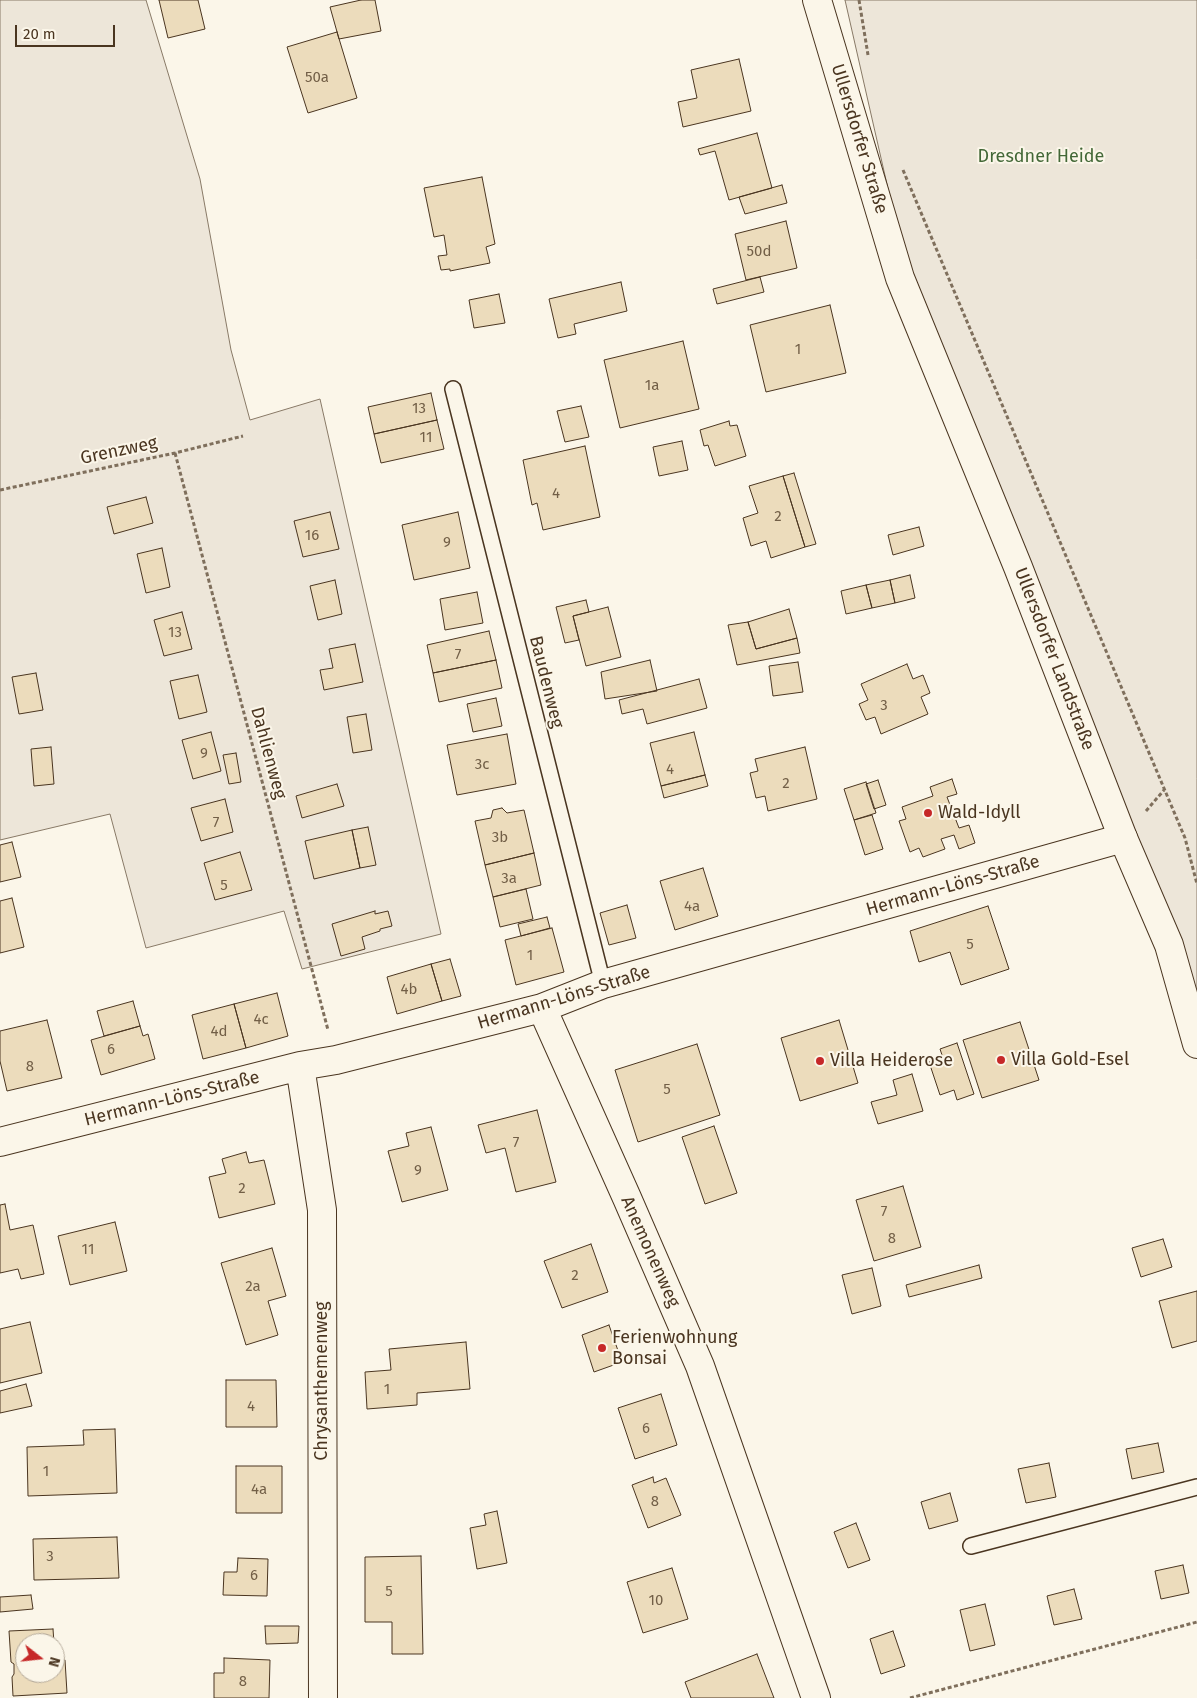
<!DOCTYPE html>
<html>
<head>
<meta charset="utf-8">
<style>
  body { margin:0 }
  #map { position:relative; width:1197px; height:1698px; overflow:hidden; background:#fbf6e9; font-family:"Fira Sans",sans-serif }
  canvas { display:block }
  .north { position:absolute; left:15px; top:1633px; width:50px; height:50px; box-sizing:border-box; background:#fbf6e9; border:1px solid #b4a999; border-radius:50%; rotate:106deg; font-size:14px; font-weight:700; line-height:20px; text-align:center; color:#4a3520 }
  .north::after { content:''; display:block; margin:auto; width:18px; height:22px; background:#c62828; clip-path:polygon(50% 0,100% 100%,50% 72%,0 100%) }
  .scale { position:absolute; left:15px; top:25px; width:100px; height:22px; box-sizing:border-box; border:2px solid #4a3520; border-top:0; padding-left:6px; font-size:15px; line-height:18px; white-space:nowrap; color:#4a3520; -webkit-text-stroke:4px #fbf6e9; paint-order:stroke }
</style>
</head>
<body>
<div id="map">
<canvas width="1197" height="1698"></canvas>
<div class="north">N</div>
<div class="scale">20 m</div>
</div>
<script>
const c = document.querySelector('canvas').getContext('2d');
c.lineJoin = 'round';
function fill(path, color) { c.fillStyle = color; c.fill(path, 'evenodd'); }
const shape = rows => new Path2D(rows.map(r => 'M' + r).join(''));
function stroke(path, color, width, dash) { c.strokeStyle = color; c.lineWidth = width; c.lineCap = dash ? 'butt' : 'round'; c.setLineDash(dash || []); c.stroke(path); }
function drawText(font, color, halo, rows, align = 'center') {
  c.font = font + ' "Fira Sans",sans-serif'; c.lineWidth = 4; c.setLineDash([]); c.textBaseline = 'middle'; c.strokeStyle = halo; c.fillStyle = color; for (const [text, x, y, turn = 0] of rows) {
    c.save(); c.translate(x, y); c.rotate((+turn || 0) * Math.PI / 180); c.textAlign = isNaN(turn) ? turn : align; if (halo) c.strokeText(text, 0, 0); c.fillText(text, 0, 0); c.restore();
  }
}
const green = shape([
  [0,0,146,0,200,179,231,350,250,420,320,399,441,934,302,969,284,911,146,948,110,814,0,840,0,0],
  [845,0,1197,0,1197,1038,904,259,845,0]
]);
const building = shape([
  [159,0,198,0,205,29,168,38,159,0],
  [361,0,375,0,381,31,339,39,330,7,361,0],
  [337,32,357,98,308,113,287,47,337,32],
  [739,59,751,111,683,127,678,102,697,98,691,70,739,59],
  [757,133,772,188,729,200,715,151,700,155,698,149,757,133],
  [482,177,495,244,486,247,490,263,450,271,450,269,441,270,438,256,447,255,444,235,434,237,424,188,482,177],
  [782,185,787,203,745,214,739,197,782,185],
  [786,221,797,268,746,280,735,234,786,221],
  [760,277,764,292,717,304,713,289,760,277],
  [621,282,627,311,574,324,576,334,558,338,549,299,621,282],
  [499,294,505,323,474,328,469,300,499,294],
  [830,305,846,373,766,392,750,325,830,305],
  [683,341,699,409,620,428,604,360,683,341],
  [431,393,437,420,374,434,368,407,431,393],
  [581,406,589,437,565,442,557,411,581,406],
  [437,420,444,449,381,463,374,434,437,420],
  [729,421,730,426,737,425,746,456,715,466,708,445,704,446,700,430,729,421],
  [682,441,688,470,659,476,653,447,682,441],
  [585,446,600,517,543,530,537,503,532,505,523,460,585,446],
  [794,473,816,544,805,547,783,476,794,473],
  [783,476,805,547,771,558,766,541,751,546,743,518,758,513,749,486,783,476],
  [146,497,153,523,114,534,107,507,146,497],
  [330,512,339,549,303,557,294,521,330,512],
  [458,512,470,568,414,580,402,525,458,512],
  [919,527,924,546,893,555,888,535,919,527],
  [162,548,170,587,146,593,137,554,162,548],
  [910,575,915,598,895,603,890,580,910,575],
  [335,580,342,614,318,620,310,586,335,580],
  [890,580,895,603,872,608,866,585,890,580],
  [866,585,872,608,846,614,841,591,866,585],
  [477,592,483,623,445,630,440,599,477,592],
  [586,600,589,612,573,616,579,640,565,643,556,607,586,600],
  [608,607,621,657,586,666,573,616,608,607],
  [789,609,797,638,756,649,748,622,789,609],
  [182,612,192,649,164,656,154,620,182,612],
  [748,622,756,649,797,638,800,653,737,665,728,625,748,622],
  [489,631,496,660,433,673,427,645,489,631],
  [355,644,363,682,324,690,320,670,333,668,329,649,355,644],
  [496,660,502,688,439,702,433,673,496,660],
  [650,660,657,691,605,699,601,672,650,660],
  [798,662,803,692,773,696,769,666,798,662],
  [907,664,913,679,923,675,930,693,921,697,928,714,881,734,875,717,866,720,859,704,868,700,861,684,907,664],
  [36,673,43,710,19,714,12,677,36,673],
  [198,675,207,712,179,719,170,681,198,675],
  [699,679,707,708,647,724,643,709,622,714,619,700,699,679],
  [496,698,502,726,473,732,467,704,496,698],
  [366,714,372,750,353,753,347,717,366,714],
  [211,732,221,771,193,779,182,740,211,732],
  [694,732,705,775,661,786,650,743,694,732],
  [507,734,516,784,457,795,447,745,507,734],
  [51,747,54,784,34,786,31,749,51,747],
  [805,747,817,799,768,811,765,796,756,798,750,773,758,771,755,759,805,747],
  [236,753,241,782,229,784,223,755,236,753],
  [705,775,708,786,664,798,661,786,705,775],
  [952,779,957,794,947,797,959,828,969,825,975,843,959,849,954,835,941,839,945,849,923,857,919,848,910,852,899,821,906,819,902,807,933,796,930,787,952,779],
  [878,780,886,805,874,809,866,784,878,780],
  [866,782,876,813,854,820,844,789,866,782],
  [337,784,344,806,302,818,296,796,337,784],
  [225,799,233,832,201,841,191,808,225,799],
  [502,808,507,813,524,810,534,853,485,865,475,821,491,818,493,810,502,808],
  [872,815,883,849,865,855,854,820,872,815],
  [368,827,376,865,360,868,352,830,368,827],
  [352,830,360,868,314,879,305,841,352,830],
  [12,842,21,877,0,882,0,845,12,842],
  [240,852,252,890,215,900,204,863,240,852],
  [534,853,541,885,493,897,485,865,534,853],
  [703,868,718,916,675,930,660,881,703,868],
  [526,889,533,919,500,927,493,897,526,889],
  [12,898,24,947,0,953,0,901,12,898],
  [627,905,636,938,609,945,600,913,627,905],
  [988,906,1009,969,961,985,950,952,919,962,910,931,988,906],
  [375,911,375,914,388,911,392,926,380,929,380,931,362,937,365,949,341,956,332,924,375,911],
  [547,917,550,928,521,936,518,924,547,917],
  [552,928,564,972,516,985,505,940,552,928],
  [450,959,461,996,442,1001,431,964,450,959],
  [431,964,442,1001,397,1014,387,977,431,964],
  [277,993,288,1036,246,1048,234,1004,277,993],
  [133,1001,140,1026,104,1036,97,1011,133,1001],
  [234,1004,246,1048,203,1059,192,1015,234,1004],
  [47,1020,62,1078,7,1091,0,1061,0,1031,47,1020],
  [839,1020,858,1083,800,1101,781,1038,839,1020],
  [1020,1022,1039,1080,982,1098,963,1040,1020,1022],
  [140,1026,143,1036,148,1034,155,1059,101,1075,91,1040,140,1026],
  [957,1043,974,1094,957,1100,954,1090,940,1095,929,1062,943,1058,940,1049,957,1043],
  [697,1044,720,1115,638,1142,615,1070,697,1044],
  [912,1074,923,1111,878,1124,871,1102,897,1095,893,1080,912,1074],
  [537,1110,556,1182,516,1192,505,1148,486,1153,478,1125,537,1110],
  [714,1126,737,1193,705,1204,682,1137,714,1126],
  [431,1127,448,1190,402,1202,388,1151,409,1146,406,1133,431,1127],
  [246,1152,249,1163,264,1160,275,1204,219,1218,209,1177,226,1173,222,1159,246,1152],
  [903,1186,921,1247,874,1261,856,1200,903,1186],
  [5,1204,10,1230,33,1225,44,1274,21,1279,18,1269,0,1273,0,1205,5,1204],
  [115,1222,127,1271,70,1285,58,1236,115,1222],
  [1163,1239,1172,1267,1141,1277,1132,1248,1163,1239],
  [591,1244,608,1292,562,1308,544,1261,591,1244],
  [272,1248,286,1296,268,1301,278,1335,246,1345,221,1263,272,1248],
  [979,1265,982,1278,909,1297,906,1285,979,1265],
  [872,1268,881,1306,852,1314,842,1275,872,1268],
  [1197,1291,1197,1341,1172,1348,1159,1301,1197,1291],
  [30,1322,42,1373,0,1383,0,1329,30,1322],
  [609,1325,622,1362,594,1372,582,1335,609,1325],
  [466,1342,470,1389,417,1393,417,1405,367,1409,365,1372,391,1370,389,1349,466,1342],
  [226,1380,276,1380,277,1427,226,1427,226,1380],
  [26,1384,32,1406,0,1413,0,1391,26,1384],
  [661,1394,677,1445,635,1459,618,1408,661,1394],
  [115,1429,117,1493,28,1496,27,1447,84,1445,83,1430,115,1429],
  [1158,1443,1164,1472,1132,1479,1126,1449,1158,1443],
  [1049,1463,1056,1497,1026,1503,1018,1469,1049,1463],
  [236,1466,282,1466,282,1513,236,1513,236,1466],
  [653,1477,654,1483,666,1478,681,1515,648,1528,632,1485,653,1477],
  [950,1493,958,1521,929,1529,921,1502,950,1493],
  [497,1511,507,1563,477,1569,470,1528,486,1525,484,1514,497,1511],
  [856,1523,870,1560,848,1568,834,1532,856,1523],
  [117,1537,119,1578,34,1580,33,1539,117,1537],
  [421,1556,423,1654,392,1654,392,1622,365,1622,365,1557,421,1556],
  [238,1558,268,1559,267,1596,223,1595,224,1572,237,1572,238,1558],
  [1183,1565,1189,1593,1161,1599,1155,1571,1183,1565],
  [672,1568,688,1619,643,1633,627,1582,672,1568],
  [1074,1589,1082,1619,1054,1625,1047,1596,1074,1589],
  [31,1595,33,1609,0,1612,0,1597,31,1595],
  [985,1604,995,1645,970,1651,960,1610,985,1604],
  [265,1626,299,1626,298,1643,266,1644,265,1626],
  [53,1629,54,1643,25,1643,25,1673,55,1673,55,1661,65,1660,67,1693,13,1696,12,1677,14,1674,14,1664,11,1662,9,1631,53,1629],
  [893,1631,905,1666,881,1674,870,1639,893,1631],
  [757,1654,774,1698,691,1698,685,1682,757,1654],
  [224,1658,270,1660,269,1698,214,1698,214,1673,224,1673,224,1658]
]);
const path = shape([
  [859,0,868,55],
  [903,170,1185,838,1197,884],
  [175,453,328,1030],
  [0,490,175,453,243,436],
  [1146,811,1164,790],
  [910,1698,1197,1622]
]);
const service = shape([
  [453,389,603,984],
  [971,1546,1197,1487]
]);
const minor = shape([
  [542,1008,627,1198,700,1366,816,1698],
  [300,1066,322,1210,323,1698],
  [0,1142,300,1066,336,1060,542,1008,603,984,1123,838]
]);
const secondary = shape([
  [817,0,900,278,1018,567,1123,838,1169,945,1197,1044]
]);
const markers = [
  [928,813,5,"#c62828"],
  [1001,1060,5,"#c62828"],
  [820,1061,5,"#c62828"],
  [602,1348,5,"#c62828"]
];
const numberNames = [
  ["50a",317,78],
  ["50d",759,252],
  ["1",798,350],
  ["1a",652,386],
  ["13",419,409],
  ["11",426,438],
  ["4",556,494],
  ["2",778,517],
  ["16",312,536],
  ["9",447,543],
  ["13",175,633],
  ["7",458,655],
  ["3",884,706],
  ["9",204,754],
  ["3c",482,765],
  ["4",670,770],
  ["2",786,784],
  ["7",216,823],
  ["3b",500,838],
  ["3a",509,879],
  ["5",224,886],
  ["4a",692,907],
  ["5",970,945],
  ["1",530,956],
  ["4b",409,990],
  ["4c",261,1020],
  ["4d",219,1032],
  ["6",111,1050],
  ["8",30,1067],
  ["5",667,1090],
  ["7",516,1143],
  ["9",418,1171],
  ["2",242,1189],
  ["7",884,1212],
  ["8",892,1239],
  ["11",88,1250],
  ["2",575,1276],
  ["2a",253,1287],
  ["1",387,1390],
  ["4",251,1407],
  ["6",646,1429],
  ["1",46,1472],
  ["4a",259,1490],
  ["8",655,1502],
  ["3",50,1557],
  ["6",254,1576],
  ["5",389,1592],
  ["10",656,1601],
  ["8",243,1682]
];
const streetNames = [
  ["Ullersdorfer Straße",859,139,73],
  ["Grenzweg",119,451,-12],
  ["Ullersdorfer Landstraße",1054,659,69],
  ["Baudenweg",546,682,76],
  ["Dahlienweg",268,753,75],
  ["Hermann-Löns-Straße",953,886,-16],
  ["Hermann-Löns-Straße",564,998,-17],
  ["Hermann-Löns-Straße",172,1099,-14],
  ["Anemonenweg",650,1252,66],
  ["Chrysanthemenweg",322,1381,-90]
];
const parkNames = [
  ["Dresdner Heide",1041,157]
];
const poiNames = [
  ["Wald-Idyll",938,813],
  ["Villa Gold-Esel",1011,1060],
  ["Villa Heiderose",830,1061],
  ["Ferienwohnung",612,1338],
  ["Bonsai",612,1359]
];
fill(green, '#ede6d9');
stroke(green, '#887966', 1);
fill(building, '#ecdcbc');
stroke(building, '#4a3520', 1);
stroke(service, '#4a3520', 18);
stroke(minor, '#4a3520', 30);
stroke(secondary, '#4a3520', 30);
stroke(path, '#7f6f5c', 3, [4, 2.5]);
stroke(service, '#fbf6e9', 15);
stroke(minor, '#fbf6e9', 28);
stroke(secondary, '#fbf6e9', 28);
for (const [x, y, r, color] of markers) { const dot = new Path2D(); dot.arc(x, y, r, 0, 2 * Math.PI); c.fillStyle = color; c.fill(dot); stroke(dot, '#fbf6e9', 2); }
drawText('15px', '#725f47', null, numberNames);
drawText('18px', '#4a3520', '#fbf6e9', streetNames);
drawText('18px', '#436837', '#fbf6e9', parkNames);
drawText('18px', '#4a3520', '#fbf6e9', poiNames, 'left');
</script>
</body>
</html>
